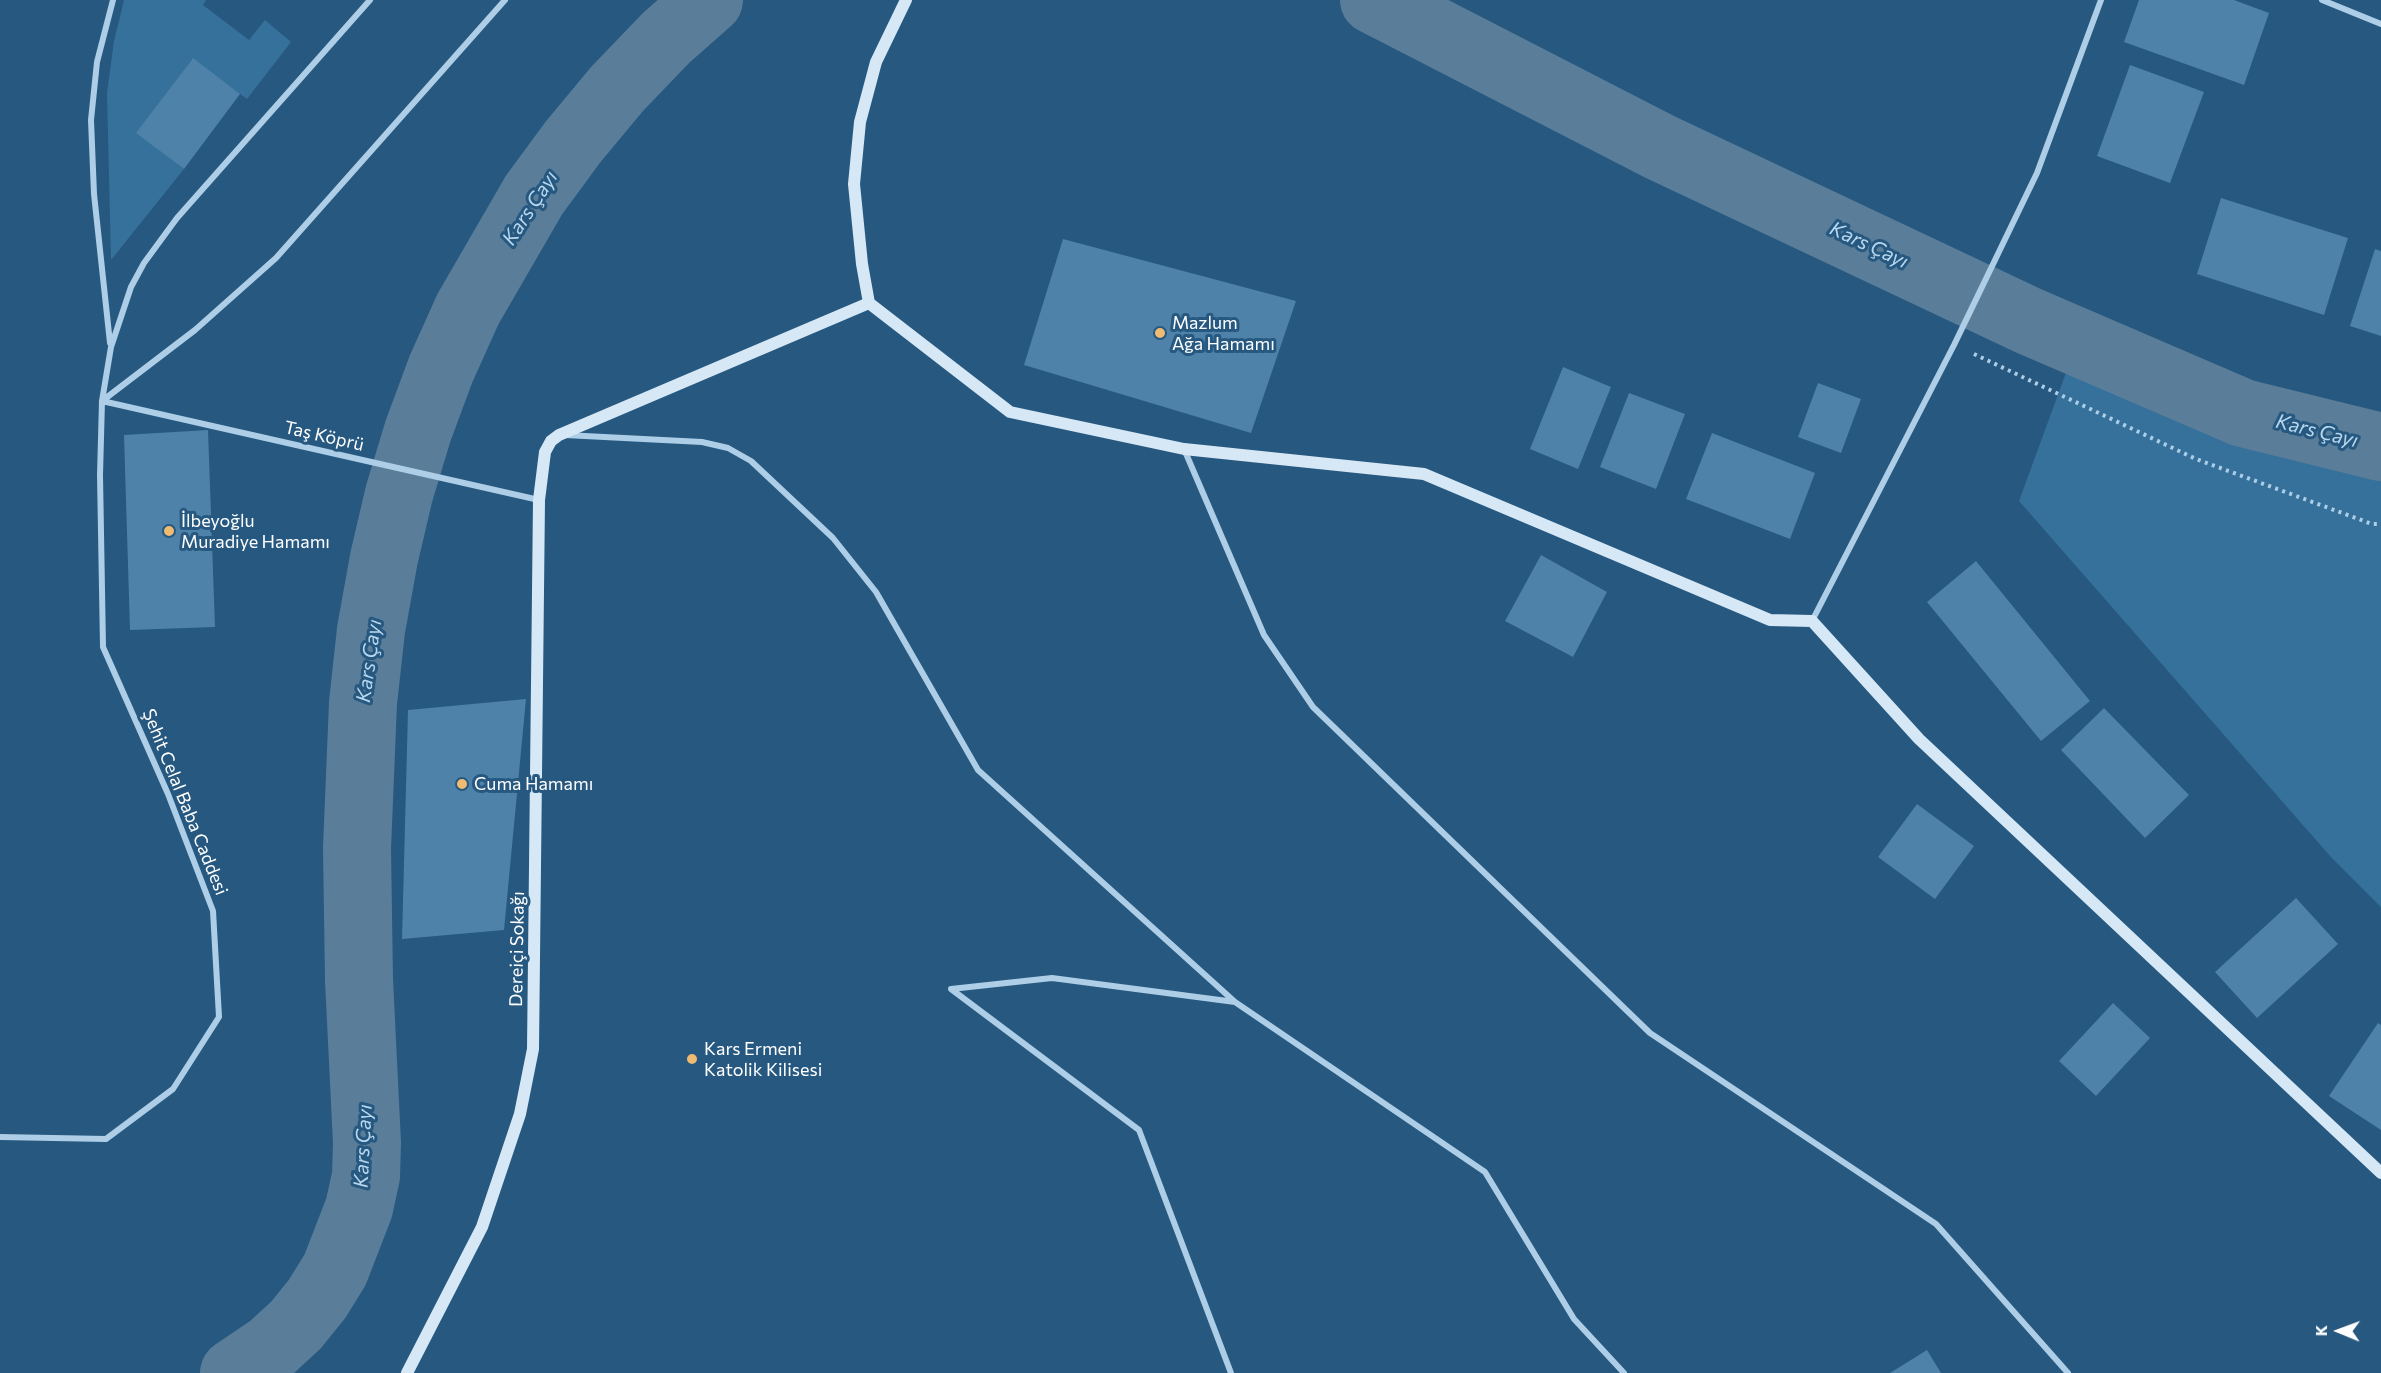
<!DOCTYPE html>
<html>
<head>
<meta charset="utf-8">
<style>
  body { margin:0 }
  #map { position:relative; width:2381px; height:1373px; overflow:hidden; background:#265880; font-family:Commissioner,sans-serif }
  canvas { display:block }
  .north { position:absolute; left:2309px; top:1301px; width:60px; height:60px; -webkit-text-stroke:4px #265880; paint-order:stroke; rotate:271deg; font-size:16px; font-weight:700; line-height:24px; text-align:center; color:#fff }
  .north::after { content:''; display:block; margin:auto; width:21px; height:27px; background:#fff; clip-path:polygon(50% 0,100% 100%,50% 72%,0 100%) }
</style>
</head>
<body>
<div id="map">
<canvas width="2381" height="1373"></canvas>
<div class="north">K</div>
</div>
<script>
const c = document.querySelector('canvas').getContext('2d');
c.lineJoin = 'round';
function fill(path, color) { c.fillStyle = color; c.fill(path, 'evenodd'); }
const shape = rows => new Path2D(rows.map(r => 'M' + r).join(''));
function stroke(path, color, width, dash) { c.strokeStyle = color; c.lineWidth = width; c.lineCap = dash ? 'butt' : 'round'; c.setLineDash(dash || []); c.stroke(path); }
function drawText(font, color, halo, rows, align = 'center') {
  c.font = font + ' Commissioner,sans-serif'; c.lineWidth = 6; c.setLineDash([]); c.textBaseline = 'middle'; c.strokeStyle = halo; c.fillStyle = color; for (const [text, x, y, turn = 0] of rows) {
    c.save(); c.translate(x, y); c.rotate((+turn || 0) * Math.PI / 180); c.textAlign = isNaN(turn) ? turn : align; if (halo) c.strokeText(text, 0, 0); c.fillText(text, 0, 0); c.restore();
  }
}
const green = shape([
  [124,0,206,0,203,5,249,40,265,20,291,42,247,99,192,59,137,133,184,169,111,260,107,93,114,41],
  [2067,370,2248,447,2381,478,2381,907,2330,856,2019,501]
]);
const river = shape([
  [1374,0,1660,147,2029,321,2243,413,2381,447],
  [234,1373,271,1348,296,1325,317,1299,335,1270,359,1208,366,1176,367,1143,359,980,357,848,363,703,371,630,384,558,399,494,418,431,441,369,468,309,534,195,573,142,617,89,666,38,709,0]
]);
const building = shape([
  [2139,0,2234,0,2269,13,2244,85,2124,42],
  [193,58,240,94,184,169,136,133],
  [2130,65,2204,92,2170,183,2097,156],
  [2221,198,2348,238,2324,315,2197,274],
  [1063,239,1296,301,1251,433,1024,365],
  [2375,249,2381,251,2381,336,2350,326],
  [1563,367,1611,387,1578,469,1530,449],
  [1818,383,1861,399,1841,453,1798,437],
  [1629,393,1685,414,1656,489,1600,467],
  [208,430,215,627,130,630,124,435],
  [1712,433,1815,473,1790,539,1686,499],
  [1541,555,1607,592,1573,657,1505,621],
  [1976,561,2090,701,2041,741,1927,602],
  [526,699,504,930,402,939,408,710],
  [2104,708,2189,795,2145,838,2061,750],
  [1917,804,1974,846,1935,899,1878,857],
  [2296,898,2338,944,2257,1018,2215,972],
  [2113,1003,2150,1038,2096,1096,2059,1061],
  [2378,1023,2381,1025,2381,1130,2329,1096],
  [1927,1350,1941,1373,1890,1373]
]);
const path = shape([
  [1974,354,2196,459,2372,524,2381,524]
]);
const street = shape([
  [2322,0,2381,24],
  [110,343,94,194,91,120,97,62,113,0],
  [102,401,195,330,276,258,505,0],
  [102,401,539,500],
  [565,435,702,442,728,448,751,461,833,538,876,592,978,770,1235,1002,1052,978,951,989,1139,1130,1231,1373],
  [1184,449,1264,635,1313,707,1650,1033,1936,1224,2068,1373],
  [1812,621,1954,345,2037,173,2101,0],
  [1235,1002,1485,1172,1574,1319,1624,1373],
  [0,1137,106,1139,173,1089,219,1017,213,911,168,794,103,647,100,475,102,401,111,347,131,287,144,263,177,218,370,0]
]);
const secondary = shape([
  [869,303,1010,412,1184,449,1424,474,1770,620,1812,621,1919,739,2381,1173],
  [407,1373,482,1227,520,1114,533,1049,539,500,545,452,551,441,559,435,869,303,862,264,854,184,860,122,876,62,906,0]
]);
const markers = [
  [1160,333,6,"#efbb72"],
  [169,531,6,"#efbb72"],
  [462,784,6,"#efbb72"],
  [692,1059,6,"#efbb72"]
];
const poiNames = [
  ["Mazlum",1172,323],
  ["Ağa Hamamı",1172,344],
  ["İlbeyoğlu",181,521],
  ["Muradiye Hamamı",181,542],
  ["Cuma Hamamı",474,784],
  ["Kars Ermeni",704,1049],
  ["Katolik Kilisesi",704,1070]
];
const streetNames = [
  ["Taş Köprü",324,436,13],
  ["Şehit Celal Baba Caddesi",185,802,68],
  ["Dereiçi Sokağı",517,949,-89]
];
const waterNames = [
  ["Kars Çayı",530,208,-57],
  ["Kars Çayı",1869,245,25],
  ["Kars Çayı",2317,431,14],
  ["Kars Çayı",369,661,-82],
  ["Kars Çayı",363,1146,-87]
];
fill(green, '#36719b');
stroke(river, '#5a7e99', 68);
fill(building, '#4e82a9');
stroke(path, '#adcee6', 4, [3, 4.5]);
stroke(street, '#adcee6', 6);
stroke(secondary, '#d6e8f6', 12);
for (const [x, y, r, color] of markers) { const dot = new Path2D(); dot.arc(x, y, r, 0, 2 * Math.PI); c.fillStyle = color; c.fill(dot); stroke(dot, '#265880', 2); }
drawText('18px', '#fff', '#265880', poiNames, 'left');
drawText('18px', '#fff', '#265880', streetNames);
drawText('italic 20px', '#b8d7ee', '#265880', waterNames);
</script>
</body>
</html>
